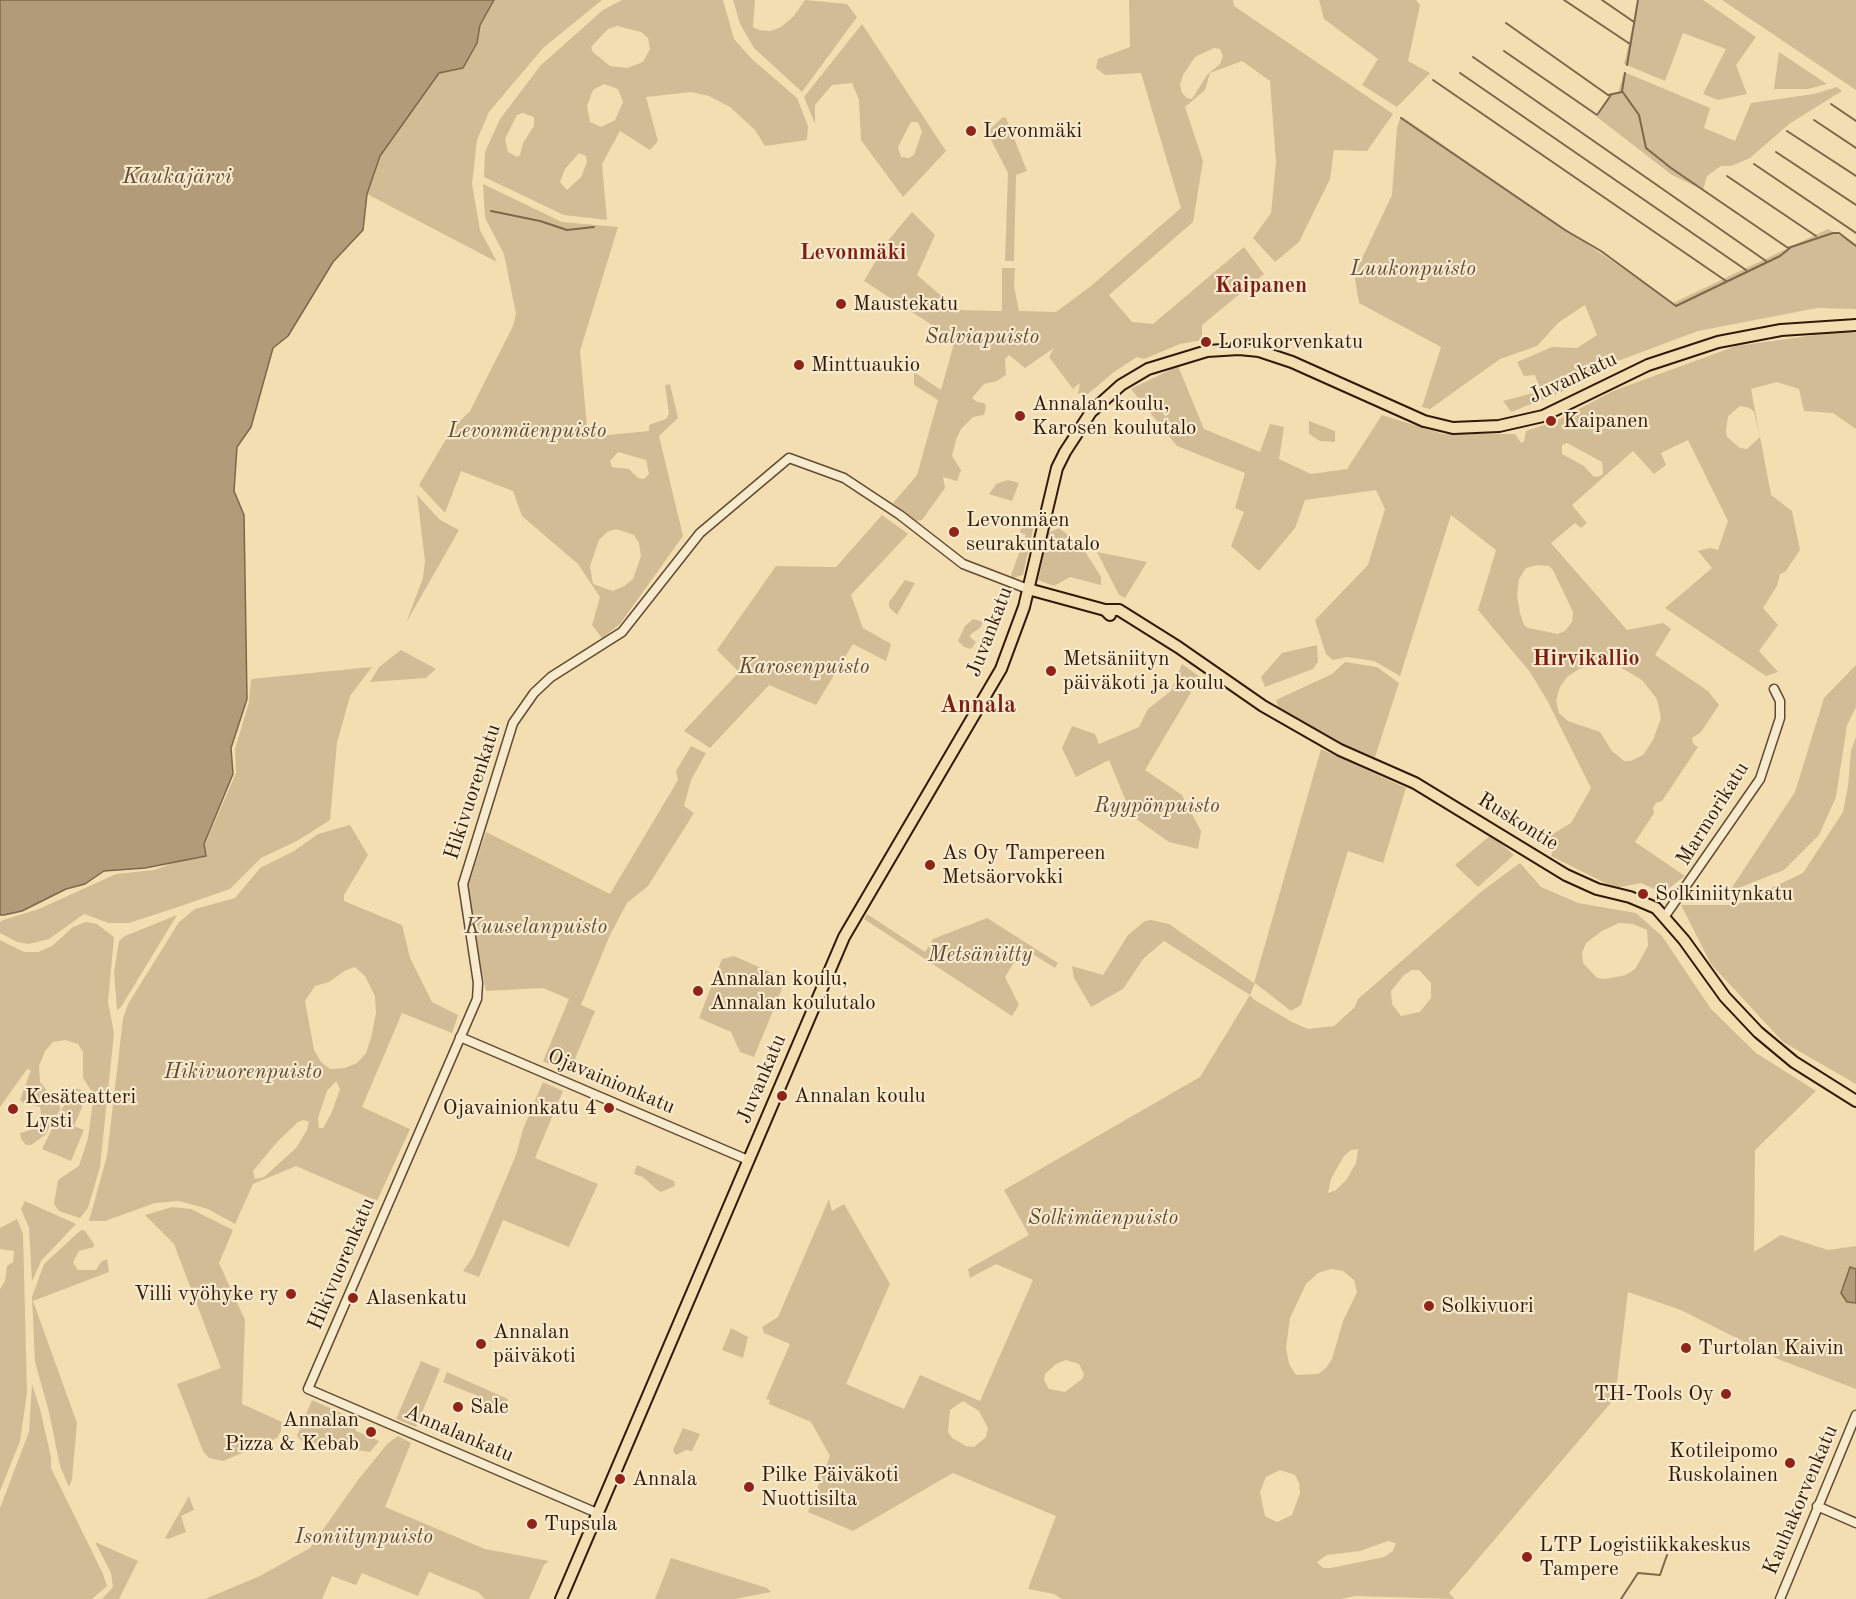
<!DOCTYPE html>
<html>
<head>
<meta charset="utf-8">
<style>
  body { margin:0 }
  canvas { display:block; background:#f3deb2 }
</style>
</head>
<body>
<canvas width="1856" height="1599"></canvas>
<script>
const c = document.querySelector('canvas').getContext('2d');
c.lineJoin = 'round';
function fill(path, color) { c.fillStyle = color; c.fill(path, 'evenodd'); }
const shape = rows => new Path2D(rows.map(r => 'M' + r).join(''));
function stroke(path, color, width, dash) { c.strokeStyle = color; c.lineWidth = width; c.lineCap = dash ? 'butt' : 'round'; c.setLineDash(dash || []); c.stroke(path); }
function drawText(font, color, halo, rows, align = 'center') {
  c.font = font + ' "Old Standard TT",serif'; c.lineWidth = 4.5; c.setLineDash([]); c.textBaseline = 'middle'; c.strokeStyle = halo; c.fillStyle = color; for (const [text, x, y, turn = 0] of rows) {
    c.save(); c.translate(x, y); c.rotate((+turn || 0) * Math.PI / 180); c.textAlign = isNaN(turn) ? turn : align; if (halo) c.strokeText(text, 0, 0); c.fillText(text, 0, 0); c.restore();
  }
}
const green = shape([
  [494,0,602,0,543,48,489,112,477,140,472,184,480,230,497,262,367,194,380,156,439,73,463,68,477,43,479,25],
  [622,0,723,0,734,39,752,59,797,98,808,126,807,140,765,146,755,130,730,107,709,96,691,92,646,97,658,141,650,150,620,131,602,164,607,220,564,215,484,177,485,152,500,119,541,65,603,10],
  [617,26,641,32,648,38,650,49,643,62,627,68,610,66,593,52,591,47,608,29],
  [604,84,618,89,623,102,615,120,601,127,590,122,587,106,593,90],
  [523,113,534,117,534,126,523,143,520,155,517,157,508,152,505,139,517,115],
  [579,153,586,156,587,162,581,177,567,190,560,182,565,169],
  [733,0,755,0,753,27,759,30,770,31,781,27,793,17,805,0,847,4,857,17,802,92,754,48,740,24],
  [1129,0,1233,0,1234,6,1393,114,1367,151,1334,150,1330,179,1299,242,1275,262,1253,238,1271,213,1276,162,1270,81,1242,61,1210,73,1205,90,1185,107,1203,161,1193,222,1109,295,1132,322,1153,324,1244,247,1264,274,1202,325,1202,340,1180,344,1144,359,1137,357,1114,372,1083,398,1078,393,1080,383,1073,389,1049,357,1054,348,1025,368,1009,355,1005,359,1006,375,997,381,984,384,972,398,977,402,984,403,986,406,984,415,973,417,961,429,956,440,952,456,961,470,957,481,943,477,945,488,922,520,916,521,893,503,917,475,938,400,914,385,914,372,941,390,955,340,864,281,887,242,912,212,935,235,917,275,958,310,1002,311,1002,268,1015,268,1014,286,1019,311,1056,312,1091,286,1181,208,1141,73,1105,75,1096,68,1098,59,1130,47],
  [1214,48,1220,49,1223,56,1220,64,1207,75,1192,99,1187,98,1182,93,1180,85,1183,75,1195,57],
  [1319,0,1416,0,1420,5,1408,61,1430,73,1397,107,1362,85,1378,59,1324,19],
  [1639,0,1703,0,1756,37,1736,65,1747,94,1718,100,1703,94,1726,49,1683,33,1665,81,1624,64],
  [1722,0,1856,0,1856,90],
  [862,24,946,151,903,197,861,140,859,100,852,83,832,85,815,105,815,124,804,97],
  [911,122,918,122,922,132,914,155,909,158,901,157,898,147],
  [1779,52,1827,84,1808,89,1774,89],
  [1624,72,1710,108,1704,128,1735,141,1751,103,1814,94,1837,87,1842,91,1789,124,1750,158,1731,166,1721,166,1707,176,1703,190,1672,175,1597,117,1609,96,1618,93],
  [1401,116,1673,303,1828,229,1856,244,1856,309,1817,308,1698,331,1615,362,1561,392,1511,412,1503,401,1541,391,1535,375,1524,376,1517,362,1552,347,1577,348,1597,335,1585,305,1559,322,1537,346,1500,359,1430,409,1422,407,1441,347,1359,303,1355,279,1357,269,1392,195,1397,127],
  [1003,117,1006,118,1027,171,1016,175,1014,261,1005,261,1008,173,987,132],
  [483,184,562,222,618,227,580,351,588,437,649,431,649,425,666,419,669,414,665,385,670,384,678,418,659,436,683,536,620,624,602,638,592,625,600,597,578,564,522,516,513,491,461,471,445,513,419,485,452,429,470,411,513,326,516,314,504,254,485,218],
  [618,452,646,460,649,474,644,479,638,478,629,469,612,467,610,461],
  [616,529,634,535,639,543,641,556,633,579,624,586,613,591,593,584,590,566,599,540,607,532],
  [1844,331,1856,333,1856,429,1833,413,1804,411,1799,389,1777,382,1751,389,1771,495,1792,511,1800,550,1785,572,1780,574,1777,586,1763,608,1778,625,1759,651,1778,672,1766,676,1665,608,1712,568,1698,551,1710,548,1718,550,1728,521,1688,440,1661,453,1666,465,1654,474,1633,451,1572,505,1587,523,1581,528,1575,523,1551,543,1627,630,1663,623,1671,629,1655,655,1708,691,1719,705,1701,732,1692,738,1693,744,1698,747,1662,801,1656,803,1653,808,1654,813,1635,842,1685,876,1663,893,1641,883,1615,888,1551,856,1554,846,1548,837,1571,823,1591,788,1548,702,1530,672,1478,610,1496,550,1451,515,1400,676,1374,661,1347,657,1333,660,1326,654,1315,620,1368,565,1385,509,1376,490,1305,500,1295,528,1259,571,1231,546,1244,512,1235,508,1245,473,1177,446,1131,389,1178,366,1204,429,1260,452,1270,424,1284,427,1279,459,1311,474,1347,469,1382,415,1443,434,1515,434,1521,443,1524,441,1526,431,1556,421,1613,391,1736,346],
  [1740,406,1750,408,1754,412,1760,437,1747,449,1740,448,1727,437,1726,431,1728,416],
  [1567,443,1602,462,1603,474,1598,477,1593,476,1584,466,1562,454,1562,445],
  [1538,565,1549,566,1553,570,1573,612,1572,622,1565,631,1558,634,1528,628,1524,625,1520,613,1517,595,1519,579,1526,568],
  [1597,664,1620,667,1642,680,1657,699,1661,718,1653,740,1643,755,1630,761,1624,761,1612,751,1600,732,1568,721,1559,713,1556,701,1560,687,1567,677,1579,669],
  [1309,421,1335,431,1335,442,1320,441,1309,434],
  [1008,480,1019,483,1012,501,989,494,996,484],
  [417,495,440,520,459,530,406,623,423,578,425,561],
  [882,515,908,534,851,595,863,628,891,644,886,661,853,644,816,705,769,685,710,748,684,731,739,672,717,650,776,566,836,567],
  [1026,515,1033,518,1034,525,1023,575,1013,578,1011,575,1026,535,1020,532],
  [1059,528,1081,545,1101,577,1101,585,1070,577,1054,586,1038,580,1048,533],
  [1097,552,1147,562,1125,598,1119,595],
  [905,580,915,583,897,615,889,607,889,602],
  [973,619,983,622,980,628,971,634,970,637,976,642,971,649,964,647,958,641,965,626],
  [1317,645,1318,662,1313,669,1265,687,1261,677,1282,653],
  [401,650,436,669,426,678,370,682,379,667],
  [1345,662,1377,667,1399,683,1375,757,1325,737,1279,709,1276,700,1332,674],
  [1182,664,1200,677,1145,770,1182,795,1201,831,1198,849,1169,842,1132,816,1109,760,1076,777,1062,748,1072,726,1095,734,1099,744,1139,727,1148,709,1171,691],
  [1856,665,1856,707,1847,725,1836,797,1819,835,1784,870,1729,892,1795,792,1824,698],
  [372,667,350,696,337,743,330,820,297,841,261,858,230,889,178,907,129,923,109,923,84,914,49,939,29,944,17,942,0,933,0,922,3,920,39,909,116,874,154,870,190,857,203,849,236,773,235,749,249,702,251,679],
  [1856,737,1856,1084,1783,1042,1711,964,1681,905,1736,905,1803,873,1843,812,1848,786,1851,751],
  [691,746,706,753,691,780,684,806,694,813,648,886,627,903,610,935,581,1005,595,1011,569,1073,543,1061,569,999,543,988,486,991,466,892,486,832,610,894,678,780,676,771],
  [1321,749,1406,788,1383,863,1348,851,1301,1005,1291,1011,1255,983,1250,995,1253,999,1292,1022,1308,1029,1334,1026,1355,1007,1358,999,1482,891,1520,863,1541,887,1578,903,1636,913,1662,936,1711,1009,1756,1053,1816,1091,1755,1150,1754,1252,1781,1235,1828,1250,1856,1246,1856,1269,1850,1268,1847,1302,1856,1303,1856,1389,1778,1359,1681,1310,1628,1292,1615,1398,1449,1593,1455,1599,1356,1596,1340,1599,1062,1599,1054,1594,1028,1589,1056,1516,953,1473,853,1531,808,1512,830,1456,811,1422,769,1404,770,1400,766,1399,790,1344,764,1333,762,1327,778,1317,829,1199,832,1211,844,1204,890,1284,846,1384,904,1409,920,1375,980,1401,1033,1280,996,1264,970,1278,968,1269,1029,1235,1004,1190,1200,1077,1250,995,1164,941,1143,959,1123,989,1091,1007,1074,978,1072,966,1103,975,1128,935,1145,921,1151,920,1169,924,1254,983],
  [1619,923,1633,924,1647,930,1648,946,1635,969,1626,975,1605,979,1597,978,1583,963,1582,953,1586,943,1602,931],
  [1412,970,1419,970,1431,983,1431,998,1420,1012,1401,1016,1392,1004,1391,991,1404,975],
  [1358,1149,1356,1163,1347,1179,1336,1190,1328,1193,1331,1179,1344,1156,1351,1150],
  [1331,1269,1343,1271,1354,1280,1357,1292,1343,1321,1332,1359,1326,1368,1318,1374,1296,1375,1289,1364,1286,1348,1290,1318,1306,1284,1318,1273],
  [1066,1360,1079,1364,1084,1374,1082,1379,1065,1392,1049,1389,1044,1380,1045,1374,1056,1364],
  [963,1401,979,1411,988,1428,986,1437,974,1447,966,1446,952,1438,948,1432,950,1410],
  [1280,1470,1295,1475,1299,1483,1300,1493,1292,1515,1277,1522,1265,1516,1260,1492,1266,1477],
  [1388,1541,1396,1543,1393,1551,1384,1557,1331,1568,1323,1568,1317,1562,1327,1555,1360,1551],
  [350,825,368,855,344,895,344,901,402,925,410,958,432,1002,458,1015,452,1033,402,1013,362,1107,410,1129,377,1201,296,1166,253,1184,235,1224,208,1209,179,1201,155,1203,105,1221,89,1221,107,1156,123,1019,128,1004,179,922,195,909,235,898,260,868,294,851,318,834],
  [355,967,365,976,375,996,376,1013,371,1038,366,1053,357,1063,345,1068,330,1069,321,1062,314,1050,305,1001,315,986,329,982,346,970],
  [336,1081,340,1089,332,1112,323,1128,319,1128,318,1118,327,1091],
  [304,1120,309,1122,307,1130,296,1148,264,1177,255,1179,253,1171,277,1142,298,1122],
  [1491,835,1514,855,1478,887,1455,865],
  [867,914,925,952,933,939,987,918,1058,963,1055,968,1023,948,1005,977,1019,1005,1012,1016,864,919],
  [177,915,121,1007,117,1010,114,972,119,941,125,936],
  [86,922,97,924,114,937,108,1002,114,1033,100,1167,88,1208,80,1218,59,1211,54,1204,58,1180,79,1166,88,1138,94,1095,83,1078,83,1052,78,1044,65,1040,53,1042,45,1051,39,1066,40,1082,61,1108,45,1135,31,1145,26,1145,21,1139,20,1133,31,1130,41,1114,40,1107,25,1104,20,1100,31,1070,27,1069,0,1107,0,940,24,952,38,952,52,946,73,927],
  [734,956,786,979,754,1057,740,1052,731,1032,699,1018,722,959],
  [543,1082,563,1091,535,1158,598,1184,569,1247,503,1220,479,1277,463,1271,473,1257,516,1155,523,1129],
  [73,1087,88,1093,74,1126,84,1130,71,1161,42,1149],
  [637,1165,674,1181,675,1186,661,1192,656,1189,643,1177,634,1174],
  [25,1201,76,1224,41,1261,32,1281,29,1228,21,1209],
  [172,1207,191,1209,233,1230,219,1263,245,1320,242,1404,282,1422,281,1431,277,1438,223,1461,209,1458,203,1451,177,1384,221,1368,174,1244,145,1215],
  [17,1219,23,1234,27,1393,20,1441,0,1491,0,1289,5,1281,7,1266,13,1262,14,1251,0,1249,0,1228],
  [81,1230,85,1231,94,1244,94,1247,79,1251,73,1262,78,1270,96,1270,101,1262,107,1259,109,1272,33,1301,77,1423,72,1479,69,1487,60,1466,49,1412,35,1362,32,1297,44,1264],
  [731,1328,748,1337,743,1358,722,1350],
  [421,1361,440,1369,416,1427,396,1419],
  [447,1372,508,1399,507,1402,486,1415,490,1406,483,1403,478,1415,471,1413,478,1396,443,1382],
  [32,1384,40,1409,51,1457,51,1468,103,1574,107,1586,92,1599,0,1599,0,1508,29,1432],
  [312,1400,354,1419,356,1431,379,1441,370,1452,303,1442,297,1436],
  [683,1428,700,1434,692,1451,686,1450,676,1455,673,1450],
  [398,1436,411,1443,385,1507,485,1549,549,1561,544,1565,529,1599,485,1599,478,1592,429,1572,418,1596,362,1573,356,1585,332,1576,322,1599,205,1599,260,1576,310,1548,358,1480,388,1443],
  [189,1496,194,1510,181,1516,186,1532,168,1539,165,1538],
  [95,1542,138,1561,119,1599,102,1599,113,1587,111,1573],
  [671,1558,767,1588,771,1592,735,1599,655,1599]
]);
const water = shape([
  [0,0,494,0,480,25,477,43,463,68,439,73,380,156,367,194,363,230,333,262,288,336,273,348,251,427,237,447,234,491,244,515,247,699,231,748,233,774,204,844,206,856,145,868,104,871,85,884,66,889,22,911,4,915,0,915,0,0],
  [1850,1267,1856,1269,1856,1303,1847,1302,1841,1293,1850,1267]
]);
const stream = shape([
  [1564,0,1630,44],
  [1602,0,1634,22],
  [1506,23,1608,95,1622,92],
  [1504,51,1597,115,1611,95],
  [1473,57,1766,261],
  [1627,65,1638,0],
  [1460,73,1746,270],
  [1625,73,1622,91,1639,115,1646,148,1671,168,1788,248,1833,233,1839,233,1856,246],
  [1433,80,1726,281],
  [1831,104,1856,121],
  [1401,118,1565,230,1601,251,1676,306,1780,256,1790,248],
  [1814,120,1856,148],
  [1787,131,1856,176],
  [1776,152,1856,205],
  [1754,164,1856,233],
  [1727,176,1816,236],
  [491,211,540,221,567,230,594,227],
  [1621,1599,1638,1573,1660,1575,1667,1555]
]);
const minor = shape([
  [1665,916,1760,779,1780,718,1780,701,1774,689],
  [460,1037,748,1160],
  [1817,1506,1856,1523],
  [597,1513,308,1389,477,999,478,983,463,884,513,723,534,693,551,677,622,632,700,533,789,458,844,478,900,515,963,564,1028,589],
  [1780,1599,1856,1415]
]);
const major = shape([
  [1028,589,1105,610,1110,615],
  [1105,610,1119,610,1178,647,1263,706,1340,750,1415,783,1566,875,1597,889,1630,897,1656,908,1684,940,1725,997,1758,1032,1794,1062,1856,1101],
  [561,1599,844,937,1001,669,1024,607,1057,468,1065,452,1091,412,1121,385,1148,369,1207,351,1239,349,1259,351,1292,362,1424,421,1453,428,1499,426,1543,416,1648,365,1718,342,1781,330,1856,325]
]);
const markers = [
  [971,131,6,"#8f2418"],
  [841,304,6,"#8f2418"],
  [1206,342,6,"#8f2418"],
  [799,365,6,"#8f2418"],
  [1020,416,6,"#8f2418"],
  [1551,421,6,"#8f2418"],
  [954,532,6,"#8f2418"],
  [1051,671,6,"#8f2418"],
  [930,865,6,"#8f2418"],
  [1643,894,6,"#8f2418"],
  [698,991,6,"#8f2418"],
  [782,1096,6,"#8f2418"],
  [609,1108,6,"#8f2418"],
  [13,1109,6,"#8f2418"],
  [291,1294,6,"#8f2418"],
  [353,1298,6,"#8f2418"],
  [1429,1306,6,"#8f2418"],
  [481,1344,6,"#8f2418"],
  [1686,1348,6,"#8f2418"],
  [1726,1394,6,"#8f2418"],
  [458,1407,6,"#8f2418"],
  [371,1432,6,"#8f2418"],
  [1790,1463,6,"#8f2418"],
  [620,1479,6,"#8f2418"],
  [749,1487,6,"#8f2418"],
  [532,1524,6,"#8f2418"],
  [1527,1557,6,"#8f2418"]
];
const poiNames = [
  ["Levonmäki",983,131],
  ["Maustekatu",853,304],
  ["Lorukorvenkatu",1218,342],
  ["Minttuaukio",811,365],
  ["Annalan koulu,",1032,404],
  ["Karosen koulutalo",1032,428],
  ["Kaipanen",1563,421],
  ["Levonmäen",966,520],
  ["seurakuntatalo",966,544],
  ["Metsäniityn",1063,659],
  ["päiväkoti ja koulu",1063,683],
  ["As Oy Tampereen",942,853],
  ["Metsäorvokki",942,877],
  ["Solkiniitynkatu",1655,894],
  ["Annalan koulu,",710,979],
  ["Annalan koulutalo",710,1003],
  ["Annalan koulu",794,1096],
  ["Kesäteatteri",25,1097],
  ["Lysti",25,1121],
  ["Ojavainionkatu 4",597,1108,"right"],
  ["Villi vyöhyke ry",279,1294,"right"],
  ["Alasenkatu",365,1298],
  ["Solkivuori",1441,1306],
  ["Annalan",493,1332],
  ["päiväkoti",493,1356],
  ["Turtolan Kaivin",1698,1348],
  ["TH-Tools Oy",1714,1394,"right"],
  ["Sale",470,1407],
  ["Annalan",359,1420,"right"],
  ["Pizza & Kebab",359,1444,"right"],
  ["Kotileipomo",1778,1451,"right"],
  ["Ruskolainen",1778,1475,"right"],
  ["Pilke Päiväkoti",761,1475],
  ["Nuottisilta",761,1499],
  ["Annala",632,1479],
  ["Tupsula",544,1524],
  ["LTP Logistiikkakeskus",1539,1545],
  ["Tampere",1539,1569]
];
const parkNames = [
  ["Luukonpuisto",1413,269],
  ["Salviapuisto",982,337],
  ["Levonmäenpuisto",527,431],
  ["Karosenpuisto",804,667],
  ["Ryypönpuisto",1157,806],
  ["Kuuselanpuisto",536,927],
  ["Metsäniitty",980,955],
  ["Hikivuorenpuisto",243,1072],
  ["Solkimäenpuisto",1103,1218],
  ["Isoniitynpuisto",364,1537]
];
const streetNames = [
  ["Juvankatu",1573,378,-25],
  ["Juvankatu",990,632,-69],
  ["Hikivuorenkatu",473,792,-72],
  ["Marmorikatu",1713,814,-58],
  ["Ruskontie",1518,822,32],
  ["Juvankatu",762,1079,-67],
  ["Ojavainionkatu",611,1082,23],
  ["Hikivuorenkatu",342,1264,-67],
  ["Annalankatu",459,1434,23],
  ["Kauhakorvenkatu",1801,1500,-67]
];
const waterNames = [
  ["Kaukajärvi",177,177]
];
const neighbourhoodNames = [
  ["Levonmäki",853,253],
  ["Kaipanen",1261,286],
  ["Hirvikallio",1586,659]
];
const quarterNames = [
  ["Annala",978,706]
];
fill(green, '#d2bc95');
fill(water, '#b19b78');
stroke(water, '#7d674b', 1.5);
stroke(stream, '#7d674b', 2);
stroke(minor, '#614a32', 11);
stroke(major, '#301807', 14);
stroke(minor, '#f7eacd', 8);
stroke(major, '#f3deb2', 10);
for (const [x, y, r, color] of markers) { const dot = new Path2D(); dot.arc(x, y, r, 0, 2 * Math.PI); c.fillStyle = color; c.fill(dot); stroke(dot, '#f7eacd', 2); }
drawText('21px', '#301807', '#f7eacd', poiNames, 'left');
drawText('italic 21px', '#614932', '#f7eacd', parkNames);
drawText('21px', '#301807', '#f7eacd', streetNames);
drawText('italic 22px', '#644c34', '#f7eacd', waterNames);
drawText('bold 22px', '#7a1f14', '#f7eacd', neighbourhoodNames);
drawText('bold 24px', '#7a1f14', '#f7eacd', quarterNames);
</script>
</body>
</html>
